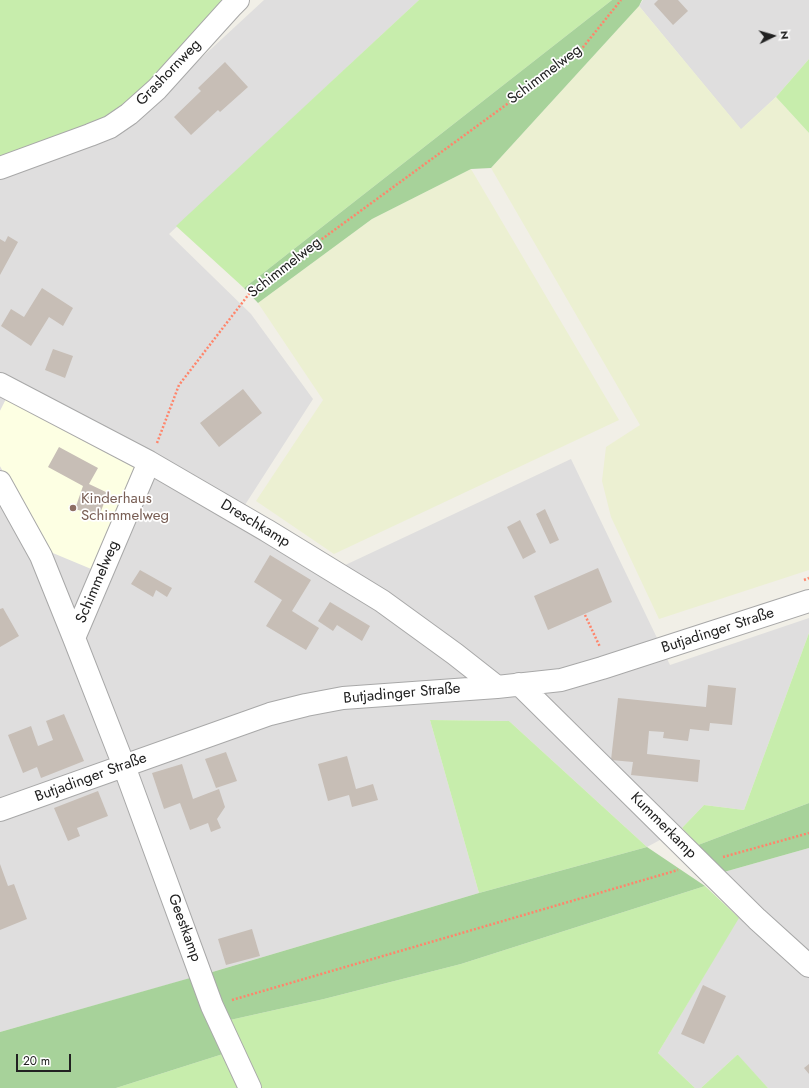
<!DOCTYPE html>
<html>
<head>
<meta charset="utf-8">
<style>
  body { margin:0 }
  #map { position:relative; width:809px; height:1088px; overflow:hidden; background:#f1efe7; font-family:Jost,sans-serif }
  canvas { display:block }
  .north { position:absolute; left:753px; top:16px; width:40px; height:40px; -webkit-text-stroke:3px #fff; paint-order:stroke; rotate:85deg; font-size:11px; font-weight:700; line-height:16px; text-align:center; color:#212121 }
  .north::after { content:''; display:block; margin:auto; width:14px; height:18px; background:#212121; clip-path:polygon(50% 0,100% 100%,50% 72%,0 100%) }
  .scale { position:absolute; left:16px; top:1054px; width:55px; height:18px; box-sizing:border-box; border:2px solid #212121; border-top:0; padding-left:5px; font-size:12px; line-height:14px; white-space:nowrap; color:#212121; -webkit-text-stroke:3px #fff; paint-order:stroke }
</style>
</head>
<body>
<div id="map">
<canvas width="809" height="1088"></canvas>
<div class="north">N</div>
<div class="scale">20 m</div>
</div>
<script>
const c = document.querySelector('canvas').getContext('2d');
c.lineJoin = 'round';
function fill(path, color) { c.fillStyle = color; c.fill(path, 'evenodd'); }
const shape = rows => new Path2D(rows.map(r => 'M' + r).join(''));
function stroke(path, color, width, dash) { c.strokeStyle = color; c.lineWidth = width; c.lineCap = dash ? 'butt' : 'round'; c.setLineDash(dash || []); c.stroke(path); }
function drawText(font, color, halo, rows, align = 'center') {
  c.font = font + ' Jost,sans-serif'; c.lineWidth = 3.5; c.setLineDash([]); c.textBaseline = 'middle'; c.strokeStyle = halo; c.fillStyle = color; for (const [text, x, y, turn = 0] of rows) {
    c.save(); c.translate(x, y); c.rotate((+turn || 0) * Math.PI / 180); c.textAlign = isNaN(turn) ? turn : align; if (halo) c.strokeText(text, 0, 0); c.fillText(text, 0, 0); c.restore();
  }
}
const residential = shape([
  [264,0,419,0,169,234,251,314,313,399,234,522,324,575,571,459,670,665,809,618,809,633,744,810,704,805,682,828,647,847,509,721,430,720,479,893,209,973,0,1032,0,466,48,551,7,398,0,411,0,178,119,134],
  [643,0,809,0,809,59,776,97,741,130,639,6],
  [809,848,809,1088,768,1088,737,1055,701,1088,695,1088,658,1053,750,898,724,872]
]);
const education = shape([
  [7,397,139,465,96,571,48,551,0,466,0,411]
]);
const farmland = shape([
  [639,6,741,129,776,97,809,133,809,570,659,619,611,517,602,481,606,447,640,425,491,168],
  [471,169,619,420,334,554,256,501,323,400,258,303,372,219]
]);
const grass = shape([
  [0,0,228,0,134,100,86,130,0,161],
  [419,0,612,0,244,288,176,226],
  [809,59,809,133,776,97],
  [809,633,809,803,698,845,682,828,704,805,744,810],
  [430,720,509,721,647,847,479,893],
  [705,886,739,918,658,1053,695,1088,262,1088,230,1020,324,999,461,964],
  [223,1054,238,1088,116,1088],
  [738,1055,768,1088,701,1088,737,1055]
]);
const forest = shape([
  [612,0,642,0,639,6,491,168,471,169,372,219,258,303,244,288],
  [809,803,809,848,724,872,698,845],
  [647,847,705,886,461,964,324,999,230,1020,209,973,479,893],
  [190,978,223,1054,116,1088,0,1088,0,1032]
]);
const building = shape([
  [658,0,678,0,688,11,673,25,654,4],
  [225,62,248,87,220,112,218,110,191,135,174,117,201,91,198,88],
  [8,236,18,242,0,275,0,239,5,242],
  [42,288,73,308,63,326,49,317,31,346,1,326,11,309,24,317],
  [53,349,73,356,65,378,45,370],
  [243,389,262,413,219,447,200,423],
  [59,447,98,468,89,484,108,493,99,516,75,509,83,486,48,467],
  [545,509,559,540,550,544,536,514],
  [520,520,536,552,523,559,507,527],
  [270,555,311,580,292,611,319,628,306,650,266,626,282,600,254,582],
  [598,568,612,602,548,630,534,596],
  [140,570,172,588,167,597,156,590,153,597,131,584],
  [330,602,370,626,362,641,337,625,333,631,318,621],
  [3,608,19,636,0,647,0,609],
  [708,685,736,688,732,725,710,723,709,731,690,729,688,741,663,738,664,732,649,731,647,754,700,760,698,782,631,775,633,762,611,760,618,698,706,707],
  [64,714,84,761,41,778,37,767,23,773,8,735,31,726,38,746,53,740,46,721],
  [226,752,237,781,216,788,205,759],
  [347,756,356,789,373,784,378,800,352,807,349,795,328,801,318,764],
  [182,764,193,799,219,789,225,807,217,819,221,828,211,832,208,823,190,830,180,803,164,809,152,773],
  [98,791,108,816,77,828,80,836,68,841,54,808],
  [0,864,8,886,14,884,27,919,0,930],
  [252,929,260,956,226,965,218,939],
  [703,985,726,996,704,1044,681,1034],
  [809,1064,809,1074,804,1068]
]);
const path = shape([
  [157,443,179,385,252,290,580,51,621,0],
  [804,580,809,578],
  [585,615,600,647],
  [723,857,809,833],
  [232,1000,678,870]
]);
const minor = shape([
  [0,168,90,135,110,127,129,114,157,89,232,6,238,0],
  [0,384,149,462,266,530,382,601,455,654,497,687],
  [0,482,41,556,74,638,124,766,212,1006,250,1088],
  [74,638,149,462],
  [519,684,757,919,809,966],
  [0,810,270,714,306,705,343,698,497,687,561,680,602,668,809,601]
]);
const markers = [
  [73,508,4,"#8d6e63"]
];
const streetNames = [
  ["Grashornweg",169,73,-46],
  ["Schimmelweg",545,75,-37],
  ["Schimmelweg",285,268,-38],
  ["Dreschkamp",255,524,31],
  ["Schimmelweg",98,582,-67],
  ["Butjadinger Straße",718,631,-18],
  ["Butjadinger Straße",402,694,-5],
  ["Butjadinger Straße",91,778,-20],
  ["Kummerkamp",663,826,45],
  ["Geestkamp",184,928,70]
];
const educationNames = [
  ["Kinderhaus",81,499],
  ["Schimmelweg",81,516]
];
fill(residential, '#dfdede');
fill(education, '#fdffe3');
fill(farmland, '#ecf0d2');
fill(grass, '#c7edac');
fill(forest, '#a7d29a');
fill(building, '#c7beb6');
stroke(minor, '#a8a8a8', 24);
stroke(path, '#ff856b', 2.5, [2, 2]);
stroke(minor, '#fff', 22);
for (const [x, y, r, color] of markers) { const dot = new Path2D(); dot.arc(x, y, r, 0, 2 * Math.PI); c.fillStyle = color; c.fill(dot); stroke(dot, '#fff', 1.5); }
drawText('15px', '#212121', '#fff', streetNames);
drawText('15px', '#785e54', '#fff', educationNames, 'left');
</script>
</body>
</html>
